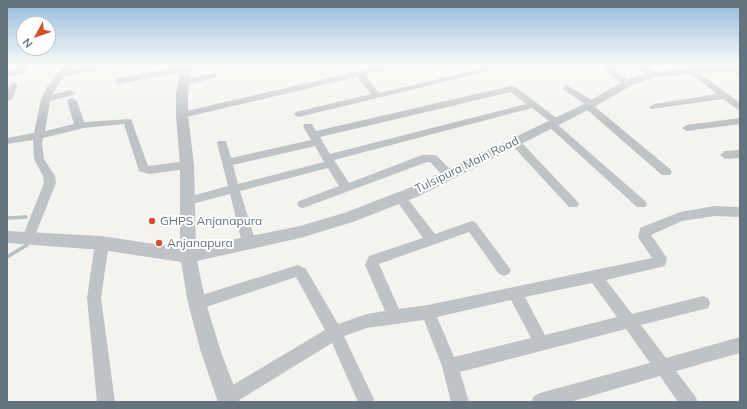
<!DOCTYPE html>
<html>
<head>
<meta charset="utf-8">
<style>
  body { margin:0 }
  #map { position:relative; width:747px; height:409px; overflow:hidden; background:#f4f3f0; font-family:Mulish,sans-serif }
  canvas { display:block }
  .frame { position:absolute; inset:0; border:8px solid #64747f; pointer-events:none }
  .north { position:absolute; left:16px; top:16px; width:40px; height:40px; box-sizing:border-box; background:#fff; border:1px solid #c1c7cc; border-radius:50%; rotate:230deg; font-size:11px; font-weight:700; line-height:16px; text-align:center; color:#64747f }
  .north::after { content:''; display:block; margin:auto; width:14px; height:18px; background:#d74c2c; clip-path:polygon(50% 0,100% 100%,50% 72%,0 100%) }
</style>
</head>
<body>
<div id="map">
<canvas width="747" height="409"></canvas>
<div class="frame"></div>
<div class="north">N</div>
</div>
<script>
const c = document.querySelector('canvas').getContext('2d');
c.lineJoin = 'round';
const shape = rows => new Path2D(rows.map(r => 'M' + r).join(''));
function stroke(path, color, width, dash) { c.strokeStyle = color; c.lineWidth = width; c.lineCap = dash ? 'butt' : 'round'; c.setLineDash(dash || []); c.stroke(path); }
function fill(path, color) { c.fillStyle = color; c.fill(path, 'evenodd'); }
function drawText(font, color, halo, rows, align = 'center') {
  c.font = font + ' Mulish,sans-serif'; c.lineWidth = 4; c.setLineDash([]); c.textBaseline = 'middle'; c.strokeStyle = halo; c.fillStyle = color; for (const [text, x, y, turn = 0] of rows) {
    c.save(); c.translate(x, y); c.rotate((+turn || 0) * Math.PI / 180); c.textAlign = isNaN(turn) ? turn : align; if (halo) c.strokeText(text, 0, 0); c.fillText(text, 0, 0); c.restore();
  }
}
const stream = shape([
  [7,218,26,217],
  [7,257,27,245]
]);
const minor = shape([
  [20,66,28,66,24,74,7,77,7,71,18,70,20,66],
  [62,66,71,66,68,70,96,66,119,66,115,68,64,76,52,95,70,90,75,93,73,95,50,101,45,131,74,124,67,101,72,98,77,101,84,122,131,119,148,166,187,161,192,165,187,169,149,174,139,171,124,124,84,128,43,138,42,144,44,159,55,176,56,183,34,238,33,242,28,243,23,242,22,238,44,183,43,176,34,159,33,140,7,144,7,138,34,133,41,99,47,87,62,66],
  [182,66,189,66,190,68,186,71,118,84,114,81,118,78,182,66],
  [281,66,294,66,285,70,282,69,281,66],
  [381,66,397,66,365,75,379,93,493,66,509,66,299,117,296,116,294,114,296,112,371,94,357,77,182,118,177,115,182,112,381,66],
  [599,66,609,66,632,83,628,86,625,85,599,66],
  [636,66,647,66,658,74,657,76,651,76,636,66],
  [734,66,740,70,740,77,726,67,734,66],
  [692,67,740,103,740,111,723,99,651,109,649,107,654,104,717,94,689,72,688,70,692,67],
  [213,73,216,74,216,78,183,85,179,82,180,80,213,73],
  [14,82,18,85,12,99,7,102,7,90,11,83,14,82],
  [567,85,595,102,597,104,594,106,670,169,672,172,670,175,662,175,585,108,583,106,585,104,564,90,563,88,567,85],
  [511,86,517,88,559,120,561,122,558,125,645,201,647,204,645,207,637,207,548,126,546,124,549,121,532,108,334,160,349,183,422,155,433,155,437,156,453,172,455,175,449,179,445,178,430,162,427,162,303,208,299,207,297,204,299,201,339,186,328,168,240,191,256,243,254,247,249,248,244,247,240,235,230,194,188,205,184,204,182,201,184,198,228,186,217,143,218,141,226,141,231,158,311,140,303,126,304,124,312,124,316,131,511,86],
  [511,92,526,104,330,154,320,137,511,92],
  [315,146,324,162,238,184,233,165,315,146],
  [740,118,740,124,687,131,682,128,687,125,740,118],
  [515,139,519,140,577,201,579,204,577,207,569,207,511,144,510,142,511,140,515,139],
  [740,150,740,158,725,159,720,155,725,151,740,150],
  [400,193,404,194,435,234,472,221,476,223,511,270,509,274,504,276,499,274,469,232,379,264,399,309,428,305,652,258,638,237,640,228,680,212,715,206,740,207,740,217,715,216,682,221,651,235,667,258,665,266,606,280,632,314,703,296,708,298,710,303,708,308,641,325,666,358,740,337,740,353,676,371,695,396,698,402,678,402,660,376,570,402,531,402,534,396,540,393,650,363,626,329,460,372,469,402,451,402,442,366,424,320,367,328,344,336,371,393,374,399,372,402,358,402,332,343,236,402,220,402,218,398,221,392,325,330,296,277,197,310,192,308,190,303,192,298,298,265,306,269,338,324,367,314,385,311,365,265,369,256,423,238,394,197,396,194,400,193],
  [592,283,617,317,545,335,525,297,592,283],
  [511,300,531,338,454,357,437,317,511,300],
  [102,238,107,239,109,243,101,298,115,402,97,402,87,298,95,243,97,239,102,238]
]);
const tertiary = shape([
  [181,66,191,66,188,94,188,115,194,165,196,247,300,226,344,213,409,188,584,104,624,81,650,72,707,66,740,66,740,70,656,77,632,85,592,108,419,196,353,222,300,238,197,261,206,303,221,352,240,402,218,402,201,352,188,303,181,262,102,250,7,243,7,231,102,236,180,248,180,165,176,115,176,94,181,66]
]);
const markers = [
  [152,221,4,"#d74c2c"],
  [159,243,4,"#d74c2c"]
];
const streetNames = [
  ["Tulsipura Main Road",467,165,-26]
];
const poiNames = [
  ["GHPS Anjanapura",160,221],
  ["Anjanapura",167,243]
];
stroke(stream, '#b5c2c5', 3.5);
fill(minor, '#bfc3c6');
fill(tertiary, '#bfc3c6');
const sky = c.createLinearGradient(0, 0, 0, 124);
sky.addColorStop(0, '#93bada');
sky.addColorStop(0.53, '#fafaf8');
sky.addColorStop(1, '#fafaf800');
c.fillStyle = sky;
c.fillRect(0, 0, 747, 124);
for (const [x, y, r, color] of markers) { const dot = new Path2D(); dot.arc(x, y, r, 0, 2 * Math.PI); c.fillStyle = color; c.fill(dot); stroke(dot, '#fff', 1.5); }
drawText('12px', '#64747f', '#fff', streetNames);
drawText('12px', '#64747f', '#fff', poiNames, 'left');
</script>
</body>
</html>
